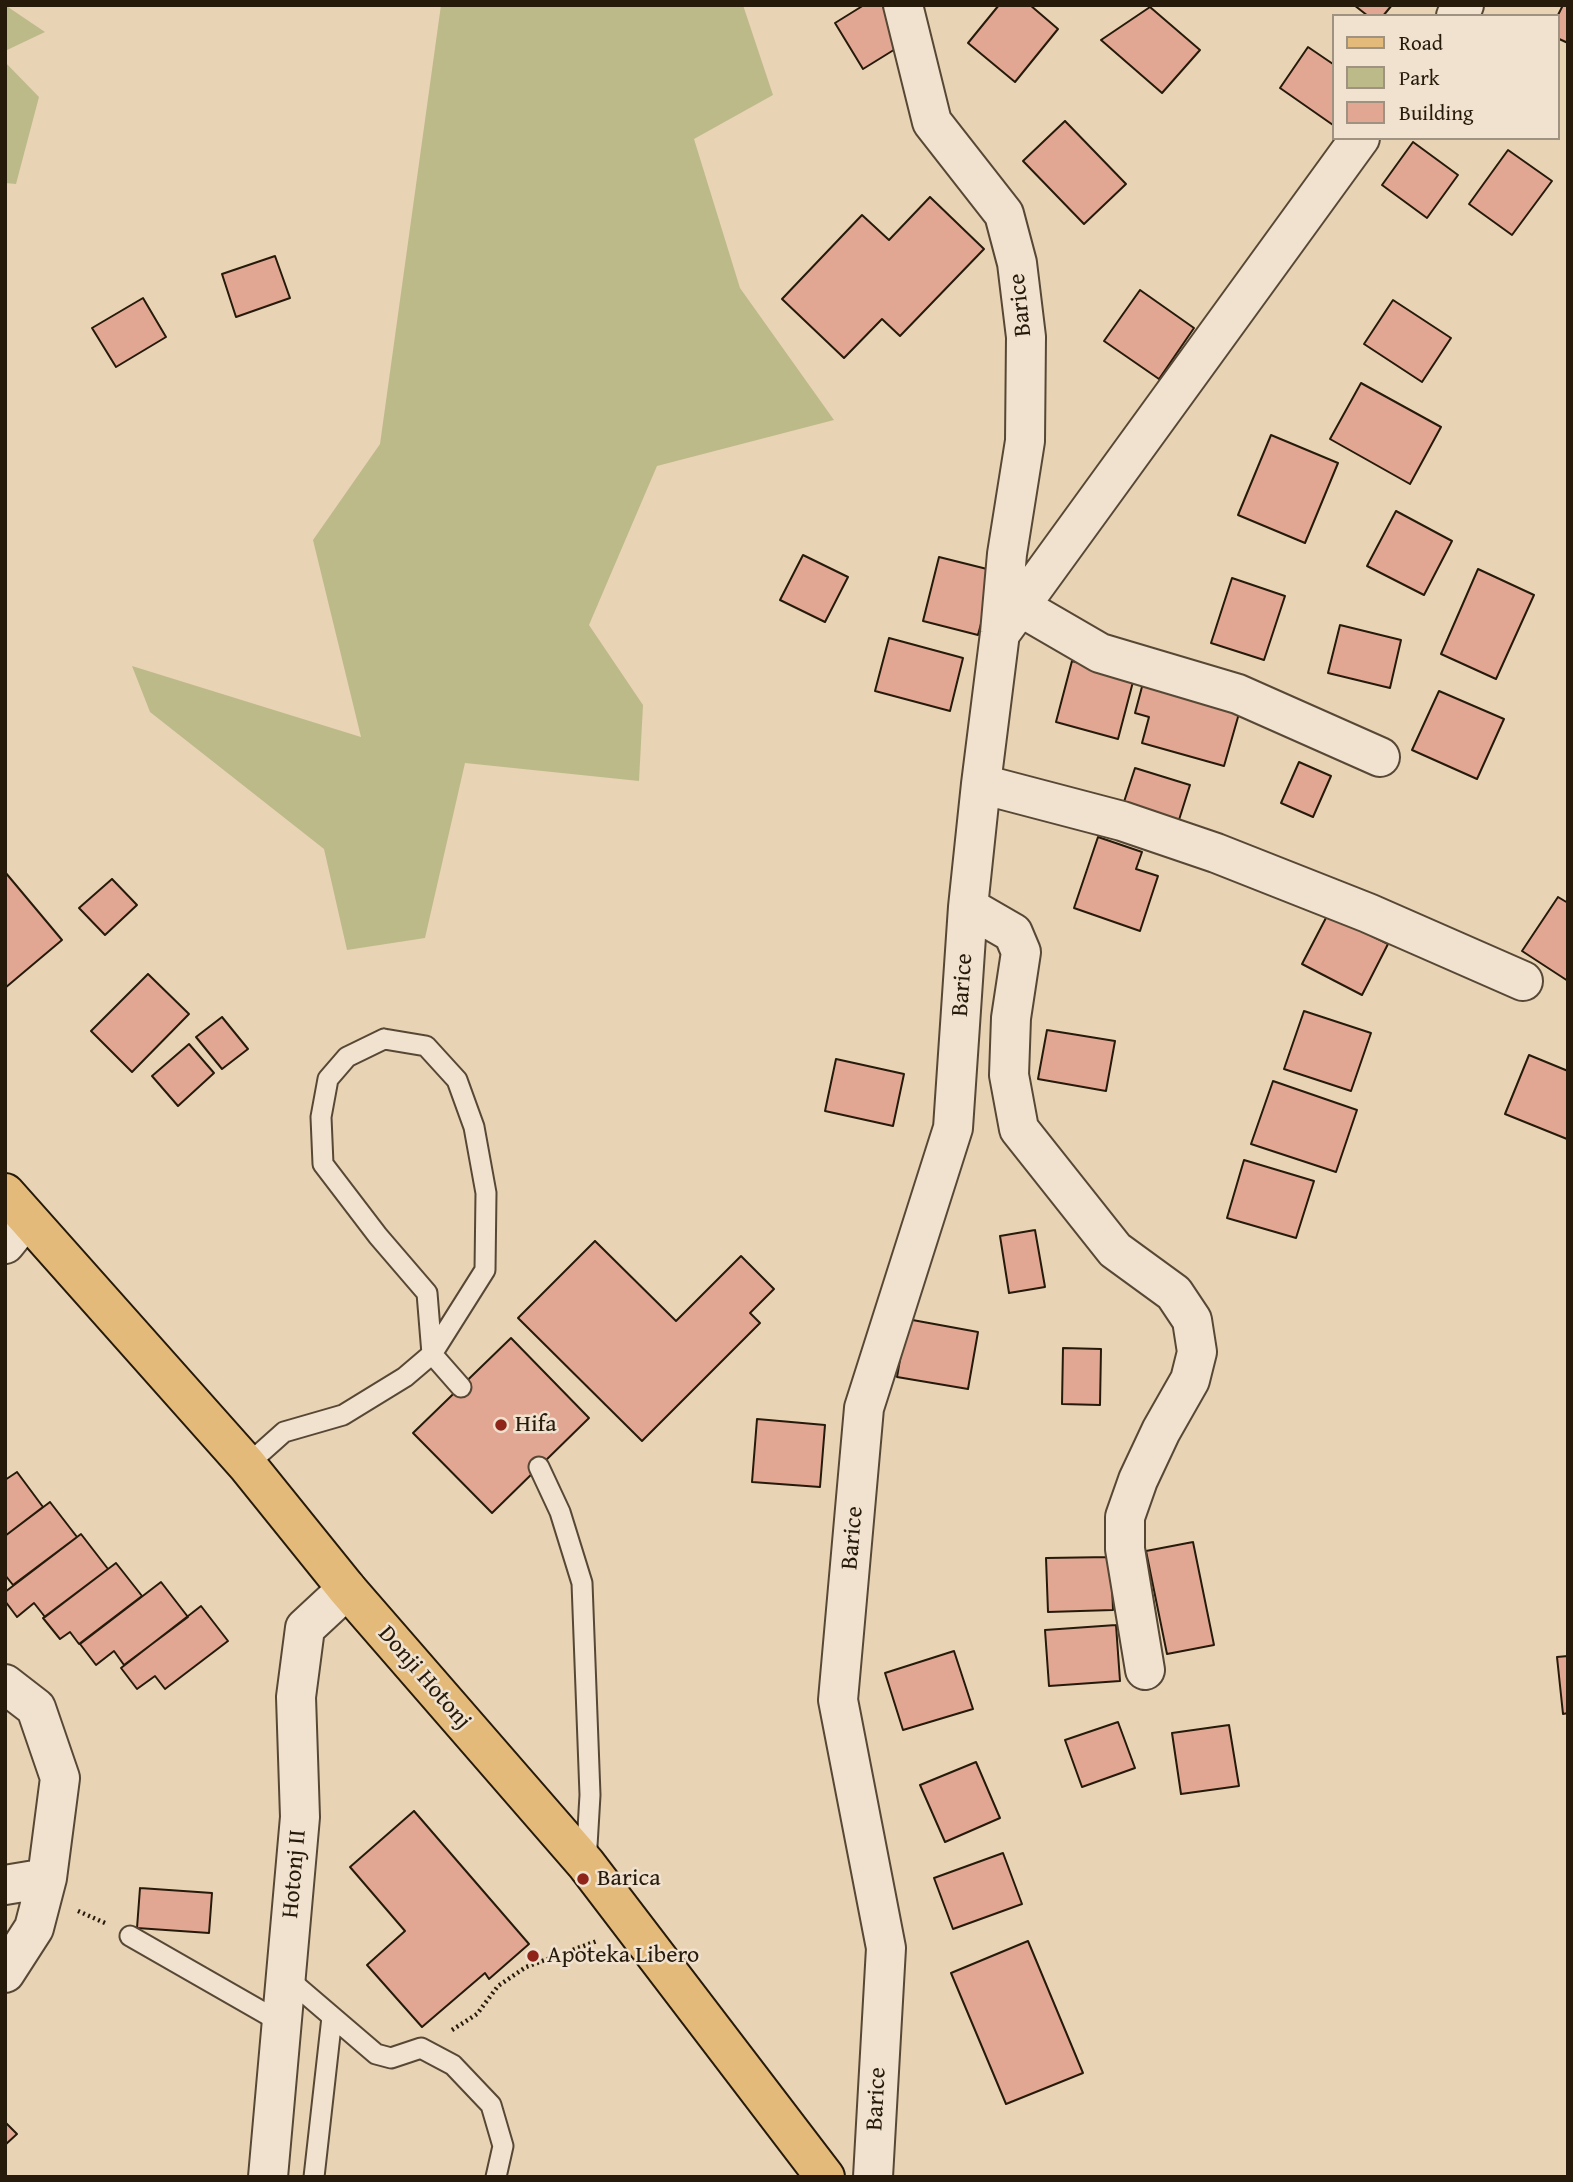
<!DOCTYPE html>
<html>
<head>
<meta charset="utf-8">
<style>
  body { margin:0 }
  #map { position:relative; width:1573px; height:2182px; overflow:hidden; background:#e9d3b5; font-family:"Gentium Book Plus",serif }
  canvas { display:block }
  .frame { position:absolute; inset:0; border:7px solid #261a0b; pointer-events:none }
  .legend { position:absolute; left:1332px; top:14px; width:228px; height:126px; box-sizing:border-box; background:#f1e2cf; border:2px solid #a09281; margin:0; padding:9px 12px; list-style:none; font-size:21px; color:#261a0b }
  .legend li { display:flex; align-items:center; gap:14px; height:35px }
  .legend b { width:35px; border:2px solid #a09281 }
</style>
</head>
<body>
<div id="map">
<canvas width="1573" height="2182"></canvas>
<div class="frame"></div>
<ul class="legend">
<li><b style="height:9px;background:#e4ba7a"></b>Road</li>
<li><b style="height:19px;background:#bdba89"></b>Park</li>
<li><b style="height:19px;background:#e1a792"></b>Building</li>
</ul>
</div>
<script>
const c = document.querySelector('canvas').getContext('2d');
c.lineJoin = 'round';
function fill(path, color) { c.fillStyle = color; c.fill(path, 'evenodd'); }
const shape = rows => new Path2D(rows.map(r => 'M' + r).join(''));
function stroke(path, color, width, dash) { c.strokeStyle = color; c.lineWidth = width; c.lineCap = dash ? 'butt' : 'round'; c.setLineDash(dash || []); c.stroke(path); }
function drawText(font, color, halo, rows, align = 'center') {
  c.font = font + ' "Gentium Book Plus",serif'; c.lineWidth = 5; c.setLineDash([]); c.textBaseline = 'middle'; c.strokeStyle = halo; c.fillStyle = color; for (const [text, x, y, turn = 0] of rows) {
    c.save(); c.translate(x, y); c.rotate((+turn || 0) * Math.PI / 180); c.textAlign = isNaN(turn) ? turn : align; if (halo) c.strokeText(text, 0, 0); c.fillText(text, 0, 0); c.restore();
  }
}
const green = shape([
  [5,5,45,32,5,51],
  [441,5,743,5,773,95,694,139,740,288,834,420,657,466,589,625,643,705,639,781,465,763,425,938,347,950,324,849,150,712,132,666,361,737,313,540,380,444],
  [5,62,39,97,16,184,5,183]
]);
const building = shape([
  [864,5,882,5,905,43,863,69,835,23,864,5],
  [999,5,1030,5,1058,29,1015,82,968,43,999,5],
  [1354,5,1392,5,1383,16,1368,16,1354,5],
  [1563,5,1568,5,1568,43,1557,38,1557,17,1563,5],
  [1150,7,1200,50,1162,93,1101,40,1150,7],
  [1308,47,1333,64,1333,125,1280,88,1308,47],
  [1065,121,1126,184,1084,224,1023,161,1065,121],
  [1413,142,1458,175,1427,218,1382,185,1413,142],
  [1508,150,1552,181,1512,235,1469,204,1508,150],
  [930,197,984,249,900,336,882,319,844,358,782,299,862,215,889,240,930,197],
  [275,256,290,298,236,317,222,274,275,256],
  [1140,290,1194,328,1159,379,1104,341,1140,290],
  [143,298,166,337,116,367,92,328,143,298],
  [1393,300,1451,338,1422,382,1364,344,1393,300],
  [1361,383,1441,427,1410,484,1330,439,1361,383],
  [1271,435,1338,463,1305,543,1238,515,1271,435],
  [1396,511,1452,541,1424,595,1367,566,1396,511],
  [803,555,848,577,825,622,780,600,803,555],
  [939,557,995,571,978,635,923,621,939,557],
  [1478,569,1534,595,1496,679,1441,654,1478,569],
  [1232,578,1285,596,1264,660,1211,643,1232,578],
  [1340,625,1401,640,1390,688,1328,673,1340,625],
  [889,638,963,658,950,711,875,691,889,638],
  [1072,661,1134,678,1118,739,1056,722,1072,661],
  [1143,683,1240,710,1224,766,1142,743,1149,717,1135,713,1143,683],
  [1439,691,1504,719,1477,779,1412,750,1439,691],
  [1299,762,1331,776,1313,817,1281,803,1299,762],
  [1135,768,1190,785,1178,823,1123,805,1135,768],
  [1098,837,1142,852,1136,869,1158,876,1140,931,1074,908,1098,837],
  [5,872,62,940,5,988,5,872],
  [112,879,137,905,105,935,79,908,112,879],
  [1558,897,1568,903,1568,981,1522,951,1558,897],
  [1328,914,1388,944,1362,995,1302,964,1328,914],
  [148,974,189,1014,132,1072,91,1031,148,974],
  [1304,1011,1371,1033,1351,1091,1284,1069,1304,1011],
  [222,1017,248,1049,222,1069,196,1037,222,1017],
  [1047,1030,1115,1041,1106,1091,1038,1079,1047,1030],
  [189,1044,214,1073,178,1106,152,1076,189,1044],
  [1529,1055,1568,1071,1567,1139,1505,1114,1529,1055],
  [836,1059,904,1074,893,1126,825,1111,836,1059],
  [1273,1081,1357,1110,1336,1172,1251,1144,1273,1081],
  [1244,1160,1314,1181,1296,1238,1227,1218,1244,1160],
  [1035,1230,1045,1287,1009,1293,1000,1236,1035,1230],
  [595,1241,676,1321,741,1256,774,1289,750,1313,760,1323,642,1441,518,1318,595,1241],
  [907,1319,978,1332,968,1389,897,1377,907,1319],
  [511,1338,589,1418,492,1513,413,1433,511,1338],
  [1063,1348,1101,1349,1100,1405,1062,1404,1063,1348],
  [757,1419,825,1425,820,1487,752,1482,757,1419],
  [17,1472,43,1507,5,1536,5,1480,17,1472],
  [50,1502,77,1537,13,1585,5,1575,5,1536,50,1502],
  [81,1534,108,1569,45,1617,34,1603,17,1617,5,1601,5,1592,81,1534],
  [1193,1542,1214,1645,1167,1654,1146,1551,1193,1542],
  [1111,1557,1113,1610,1048,1612,1046,1558,1111,1557],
  [116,1563,142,1596,79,1644,70,1632,60,1639,43,1618,116,1563],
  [161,1582,188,1617,124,1665,114,1651,96,1665,80,1644,161,1582],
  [201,1606,228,1641,165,1689,155,1676,137,1689,121,1668,201,1606],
  [1116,1625,1120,1681,1049,1686,1045,1630,1116,1625],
  [954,1651,973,1709,903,1730,885,1673,954,1651],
  [1568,1656,1568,1713,1563,1714,1557,1657,1568,1656],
  [1118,1722,1135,1768,1082,1787,1065,1740,1118,1722],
  [1229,1725,1239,1786,1181,1794,1172,1733,1229,1725],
  [976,1762,1000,1818,945,1842,920,1785,976,1762],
  [414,1811,529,1944,489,1979,485,1973,422,2027,367,1965,405,1931,350,1867,414,1811],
  [1003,1853,1022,1904,953,1929,934,1878,1003,1853],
  [140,1888,212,1893,209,1933,137,1928,140,1888],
  [1028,1941,1083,2073,1006,2104,951,1973,1028,1941],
  [5,2122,17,2134,5,2145,5,2122]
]);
const path = shape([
  [78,1911,105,1923],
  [452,2030,477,2014,498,1986,526,1967,597,1941]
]);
const lane = shape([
  [384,1039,426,1046,457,1080,474,1127,486,1193,485,1270,432,1354,427,1293,378,1236,323,1164,321,1117,328,1079,347,1057,384,1039],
  [247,1465,284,1432,343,1415,405,1377,432,1354,461,1387],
  [539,1467,560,1512,582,1583,590,1795,586,1863],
  [130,1936,282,2023],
  [286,1977,376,2054,391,2058,421,2048,453,2065,491,2105,503,2146,496,2177],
  [314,2177,332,2017]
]);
const street = shape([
  [1456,16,1464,5],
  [1019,606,1100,653,1238,694,1380,757],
  [1002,631,1360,138],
  [981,784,1122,821,1216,853,1368,913,1523,981],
  [968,907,1013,933,1021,952,1011,1018,1009,1075,1019,1129,1115,1250,1174,1293,1192,1320,1197,1352,1190,1380,1161,1431,1138,1480,1125,1517,1125,1549,1145,1670],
  [5,1244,26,1218],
  [5,1684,36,1708,60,1778,47,1878,34,1928,5,1973],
  [5,1885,47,1878],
  [268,2177,300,1817,296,1697,305,1628,347,1589],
  [873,2177,886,1948,838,1700,864,1408,953,1128,968,907,981,784,1000,633,1007,554,1025,441,1026,337,1017,263,1004,214,932,122,903,5]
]);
const primary = shape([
  [5,1193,247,1465,347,1589,586,1864,825,2177]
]);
const markers = [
  [501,1425,7,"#8f2418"],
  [583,1879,7,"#8f2418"],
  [533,1956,7,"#8f2418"]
];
const streetNames = [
  ["Barice",1021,305,-96],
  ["Barice",963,985,-86],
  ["Barice",853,1538,-85],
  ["Donji Hotonj",424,1678,49],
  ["Hotonj II",295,1874,-85],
  ["Barice",877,2099,-87]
];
const poiNames = [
  ["Hifa",515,1425],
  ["Barica",597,1879],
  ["Apoteka Libero",547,1956]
];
fill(green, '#bdba89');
fill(building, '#e1a792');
stroke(building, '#261a0b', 2);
stroke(lane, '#574836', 23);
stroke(street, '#574836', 42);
stroke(primary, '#261a0b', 42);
stroke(path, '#261a0b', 4.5, [2, 3.5]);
stroke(lane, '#f1e2cf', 19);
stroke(street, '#f1e2cf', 38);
stroke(primary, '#e4ba7a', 38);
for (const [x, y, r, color] of markers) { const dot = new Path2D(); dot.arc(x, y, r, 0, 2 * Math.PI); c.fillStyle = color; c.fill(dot); stroke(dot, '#f1e2cf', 2.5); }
drawText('24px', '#261a0b', '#f1e2cf', streetNames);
drawText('24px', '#261a0b', '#f1e2cf', poiNames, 'left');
</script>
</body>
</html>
